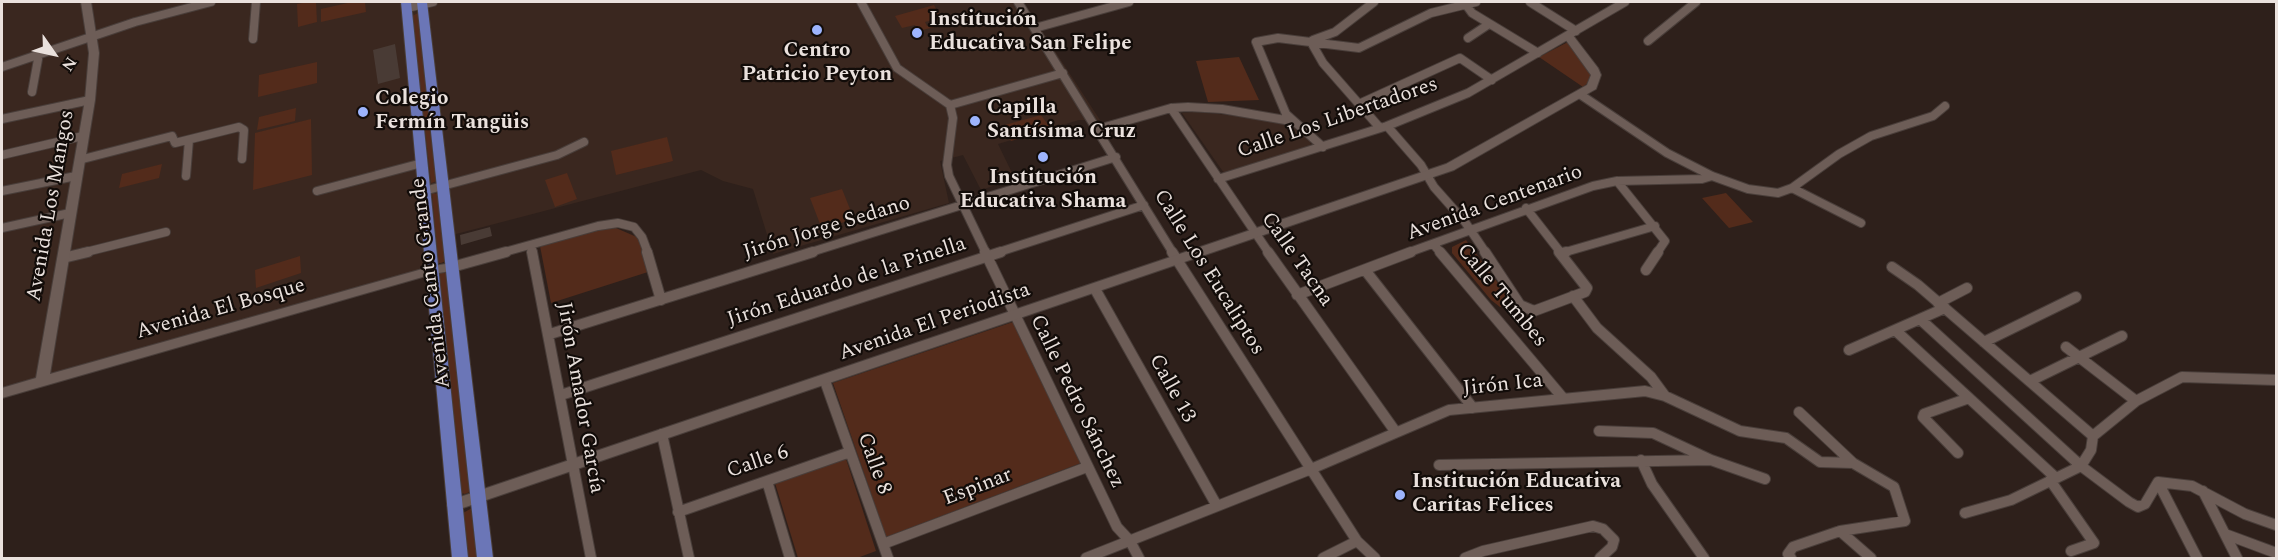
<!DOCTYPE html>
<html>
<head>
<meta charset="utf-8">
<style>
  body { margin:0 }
  #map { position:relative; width:2278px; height:560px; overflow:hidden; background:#2e201b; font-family:Spectral,serif }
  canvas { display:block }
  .frame { position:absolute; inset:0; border:3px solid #eae1dd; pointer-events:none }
  .north { position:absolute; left:24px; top:24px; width:60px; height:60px; -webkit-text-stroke:4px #120c09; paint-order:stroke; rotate:124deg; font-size:16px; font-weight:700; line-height:24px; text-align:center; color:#eae1dd }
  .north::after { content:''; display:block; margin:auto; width:21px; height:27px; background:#eae1dd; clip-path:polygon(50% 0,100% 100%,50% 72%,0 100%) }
</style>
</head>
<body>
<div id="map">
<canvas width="2278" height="560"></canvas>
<div class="frame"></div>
<div class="north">N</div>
</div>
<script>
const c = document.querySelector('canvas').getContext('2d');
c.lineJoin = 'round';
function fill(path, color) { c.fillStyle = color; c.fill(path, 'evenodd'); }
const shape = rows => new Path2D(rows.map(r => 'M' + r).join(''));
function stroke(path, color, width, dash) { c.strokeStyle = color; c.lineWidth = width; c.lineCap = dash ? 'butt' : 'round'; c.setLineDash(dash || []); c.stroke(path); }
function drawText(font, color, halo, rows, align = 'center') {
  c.font = font + ' Spectral,serif'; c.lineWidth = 4.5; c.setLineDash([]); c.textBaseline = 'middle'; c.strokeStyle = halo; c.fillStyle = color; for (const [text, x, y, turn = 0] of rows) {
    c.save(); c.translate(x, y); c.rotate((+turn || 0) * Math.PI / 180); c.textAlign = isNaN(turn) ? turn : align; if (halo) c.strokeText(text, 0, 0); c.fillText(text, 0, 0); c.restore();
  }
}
const built = shape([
  [2,2,1023,2,1100,120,1079,120,998,144,1015,179,981,190,963,155,940,161,949,203,773,254,753,189,723,181,701,170,437,239,426,269,2,390],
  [1194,112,1278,119,1299,130,1310,141,1311,146,1224,173,1182,113]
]);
const green = shape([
  [308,2,316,2,317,22,298,27,297,4],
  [352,2,365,2,366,12,321,22,321,9],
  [934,5,941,18,925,22,927,26,934,24,935,27,918,31,915,25,902,28,895,16],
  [418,13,437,181,431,183,412,16],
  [1568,42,1590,73,1590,81,1583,87,1539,57],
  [1239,57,1259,100,1208,102,1196,61],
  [317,62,317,83,258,97,259,75],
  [296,108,295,121,257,130,259,117],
  [1041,115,1051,129,1011,141,1001,126],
  [311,119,312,175,253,190,255,133],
  [667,137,673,161,616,175,611,151],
  [162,164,159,178,119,188,122,174],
  [567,173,577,199,555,207,545,180],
  [842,189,854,219,822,229,810,198],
  [432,193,439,194,446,261,441,263,438,263],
  [1726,193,1753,222,1729,228,1702,198],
  [616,228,639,238,648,272,551,303,540,246,603,229],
  [1466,240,1506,294,1508,305,1500,307,1491,300,1452,253,1452,247],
  [300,256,301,273,256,288,255,270],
  [448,271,472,491,465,494,461,493,438,272],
  [1013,322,1081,463,886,537,833,383],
  [846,459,876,551,857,558,798,558,775,483],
  [472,508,475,509,481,558,467,558,463,513]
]);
const building = shape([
  [395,44,400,78,378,84,373,50],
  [490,227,492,236,461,245,460,235]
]);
const streetFar1 = shape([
  [861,2,897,68,950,105,953,118,947,165,949,176,986,253],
  [1018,2,1173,253],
  [1464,2,1472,13,1538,53],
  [1530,2,1576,31],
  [407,8,433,2],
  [1035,28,1129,2],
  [1468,38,1489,24],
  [253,39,256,2],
  [1313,40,1335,32,1374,2],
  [1648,41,1696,2],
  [1311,42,1323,63,1380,128],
  [2,67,135,22,211,2],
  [32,92,39,54],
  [1581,95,1667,153,1712,176,1748,189,1778,193,1792,188,1839,154,1871,136,1933,116,1945,106],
  [1359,104,1460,58,1492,80],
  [950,105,1063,73],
  [1171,108,1269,253],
  [2,119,90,100],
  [1387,126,1421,165,1434,187,1465,222,1486,253],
  [1098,129,1171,108,1188,107,1222,109,1291,121],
  [1323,147,1286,114,1256,42,1278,38,1359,48,1431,13,1476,2],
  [2,155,83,136],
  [79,160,172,136,175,143,239,127,244,130,242,159],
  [186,176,189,140],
  [1218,179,1387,126,1468,93,1625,2],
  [1617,181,1665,241,1657,253],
  [1792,188,1861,223],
  [2,191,76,176],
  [317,191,422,163],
  [424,191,557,155,584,142],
  [1526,208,1561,253],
  [2,228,70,213],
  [531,245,533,253],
  [1434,245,1441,253],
  [82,253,166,232],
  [501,253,598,226,618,223,634,227,642,237,648,253],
  [808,253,1116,157],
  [996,253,1144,205],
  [1407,253,1593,186,1617,181,1702,179,1712,176],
  [1562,253,1655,226]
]);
const street = shape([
  [532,252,591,558],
  [647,252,661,300],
  [985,252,1117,527,1130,541,1139,558],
  [1172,252,1357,541,1375,558],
  [1268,252,1395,431],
  [1440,252,1563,398],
  [1485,252,1520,305,1534,311,1585,292,1587,288,1559,252],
  [1562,253,1566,252],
  [63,258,88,252],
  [452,267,506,252],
  [1892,267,1918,285,2093,436],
  [1365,270,1473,408],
  [1646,270,1658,252],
  [1095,289,1217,506],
  [1297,295,1411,252],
  [1573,296,1597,328,1651,377,1665,396],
  [1938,303,1967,288],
  [1920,319,2081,466,2129,502,2138,507,2145,504,2158,482],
  [1895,330,2056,478],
  [550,334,813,252],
  [1984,342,2076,297],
  [2066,347,2136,401],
  [1849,350,1945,308],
  [825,381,888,558],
  [2030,381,2122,336],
  [561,395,1001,252],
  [1799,412,1853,463],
  [1599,431,1653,433,1711,460,1765,479],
  [662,434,689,558],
  [1958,453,1923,417,1924,414,1969,398],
  [1641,460,1652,484,1704,558],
  [1439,465,1711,460],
  [2050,480,2094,543,2071,551],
  [767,481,790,558],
  [2158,482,2192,486,2245,514,2276,525],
  [2158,482,2197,558],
  [2203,491,2237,558],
  [678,512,850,452],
  [1965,513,2011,500,2081,466,2091,450,2093,436,2136,401,2182,377,2276,380],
  [1840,531,1871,558],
  [2225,534,2276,553],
  [883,544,1087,467],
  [1086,558,1311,469,1449,410,1645,391,1665,396,1740,431,1786,438,1820,462,1853,463,1894,487,1905,521,1840,531,1793,547,1788,554,1791,558],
  [1323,558,1357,541],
  [1465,558,1483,551,1593,526,1603,529,1614,540,1612,547,1600,558]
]);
const secondary = shape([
  [81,2,91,2,99,53,95,100,50,374,433,266,452,263,456,264,458,267,456,270,433,274,2,398,2,388,36,378,85,100,89,53,81,2],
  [1568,33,1572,34,1598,68,1601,75,1596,89,1454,170,454,511,449,509,447,505,449,501,454,499,1446,164,1587,85,1591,75,1563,36,1568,33]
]);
const primary = shape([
  [401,2,411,2,468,558,452,558,401,2],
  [417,2,427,2,493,558,477,558,417,2]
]);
const markers = [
  [817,30,6,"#9db4fd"],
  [917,33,6,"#9db4fd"],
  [363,112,6,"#9db4fd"],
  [975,121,6,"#9db4fd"],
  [1043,157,6,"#9db4fd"],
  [1400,495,6,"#9db4fd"]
];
const poiNames = [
  ["Institución",929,21],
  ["Educativa San Felipe",929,45],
  ["Centro",817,52,"center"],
  ["Patricio Peyton",817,76,"center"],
  ["Colegio",375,100],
  ["Fermín Tangüis",375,124],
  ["Capilla",987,109],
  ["Santísima Cruz",987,133],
  ["Institución",1043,179,"center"],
  ["Educativa Shama",1043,203,"center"],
  ["Institución Educativa",1412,483],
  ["Caritas Felices",1412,507]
];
const streetNames = [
  ["Calle Los Libertadores",1338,119,-19],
  ["Avenida Centenario",1495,204,-20],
  ["Avenida Los Mangos",52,206,-80],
  ["Jirón Jorge Sedano",827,229,-17],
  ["Calle Tacna",1296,260,55],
  ["Calle Los Eucaliptos",1208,273,58],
  ["Avenida Canto Grande",432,283,-97],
  ["Jirón Eduardo de la Pinella",847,283,-18],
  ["Calle Tumbes",1501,296,50],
  ["Avenida El Bosque",221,310,-16],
  ["Avenida El Periodista",935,323,-19],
  ["Jirón Ica",1503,386,-6],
  ["Calle 13",1171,389,61],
  ["Jirón Amador García",579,398,80],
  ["Calle Pedro Sánchez",1076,402,64],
  ["Calle 6",758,463,-19],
  ["Calle 8",873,464,70],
  ["Espinar",978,488,-21]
];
fill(built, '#3a271f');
fill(green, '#532b1b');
fill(building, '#493b35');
stroke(streetFar1, '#493e3a', 10);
stroke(street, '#493e3a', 12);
stroke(secondary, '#493e3a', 2);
stroke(primary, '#493e3a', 2);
stroke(streetFar1, '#6d5d57', 8);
stroke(street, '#6d5d57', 10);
fill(secondary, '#6d5d57');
fill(primary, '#6b76b7');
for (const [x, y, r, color] of markers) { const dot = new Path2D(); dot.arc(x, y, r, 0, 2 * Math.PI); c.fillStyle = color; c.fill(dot); stroke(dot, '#120c09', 2); }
drawText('bold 21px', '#eae1dd', '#120c09', poiNames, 'left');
drawText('21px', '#eae1dd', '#120c09', streetNames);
</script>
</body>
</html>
